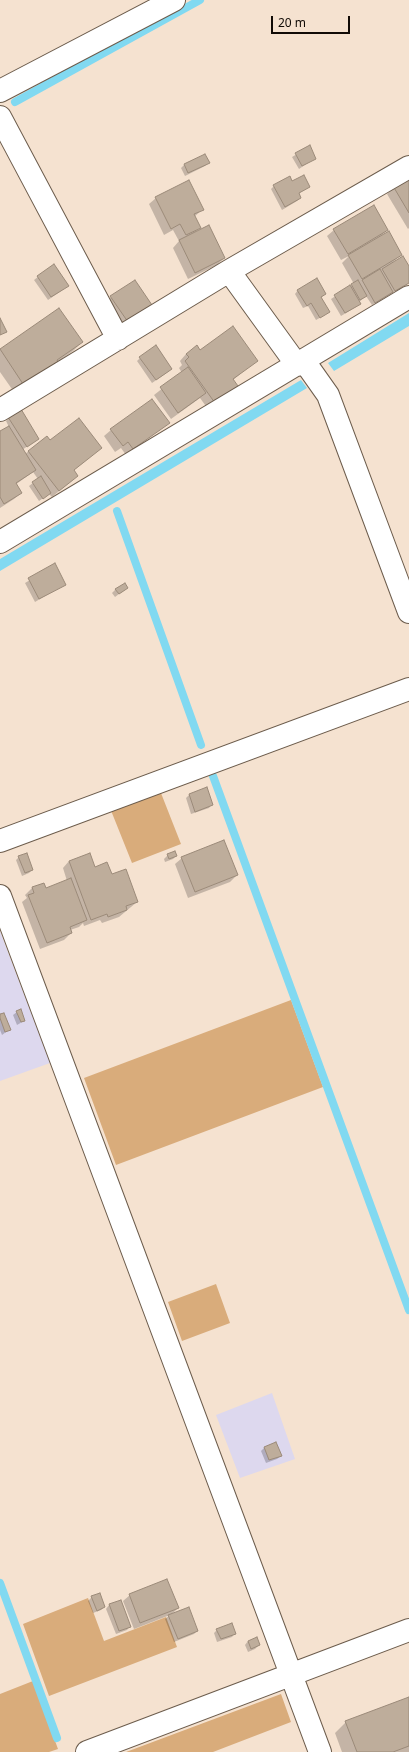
<!DOCTYPE html>
<html>
<head>
<meta charset="utf-8">
<style>
  body { margin:0 }
  #map { position:relative; width:409px; height:1752px; overflow:hidden; background:#f5e2d0; font-family:"Noto Sans",sans-serif }
  canvas { display:block }
  .scale { position:absolute; left:271px; top:16px; width:79px; height:18px; box-sizing:border-box; border:2px solid #110b06; border-top:0; padding-left:5px; font-size:12px; line-height:14px; white-space:nowrap; color:#110b06; -webkit-text-stroke:3px #f5e2d0; paint-order:stroke }
</style>
</head>
<body>
<div id="map">
<canvas width="409" height="1752"></canvas>
<div class="scale">20 m</div>
</div>
<script>
const c = document.querySelector('canvas').getContext('2d');
c.lineJoin = 'round';
function fill(path, color) { c.fillStyle = color; c.fill(path, 'evenodd'); }
const shape = rows => new Path2D(rows.map(r => 'M' + r).join(''));
function stroke(path, color, width, dash) { c.strokeStyle = color; c.lineWidth = width; c.lineCap = dash ? 'butt' : 'round'; c.setLineDash(dash || []); c.stroke(path); }
const industrial = shape([
  [0,931,50,1063,0,1081],
  [272,1393,295,1459,240,1478,216,1415]
]);
const green = shape([
  [159,788,181,844,132,863,110,808],
  [291,1000,323,1087,116,1165,84,1078],
  [216,1284,230,1323,182,1341,168,1302],
  [88,1598,104,1641,166,1617,177,1647,49,1696,23,1624],
  [33,1681,58,1749,49,1752,0,1752,0,1694],
  [281,1694,291,1722,213,1752,126,1752]
]);
const water = shape([
  [409,313,409,326,334,371,328,363],
  [301,380,307,388,0,571,0,559]
]);
const shadow = shape([
  [309,147,315,158,299,169,292,157],
  [208,163,205,166,185,176,181,168,184,165],
  [409,178,409,228,408,229,387,194,394,187],
  [292,182,309,187,298,194,300,198,297,201,282,210,271,189,274,186],
  [156,198,203,209,194,217,200,228,194,233,224,258,217,265,188,279,173,248,179,241,173,230,164,235,149,204],
  [334,230,387,230,380,237,401,255,393,262,409,268,409,283,372,305,366,296,359,302,360,304,356,307,341,316,331,299,354,284,342,263,349,256,341,260,327,236],
  [53,265,64,289,48,300,34,280],
  [298,290,325,294,321,298,325,315,316,320,308,306,303,308,295,294],
  [111,297,151,305,121,328,104,304],
  [59,309,82,342,73,351,14,392,0,372,0,350],
  [200,351,256,361,233,380,237,386,230,393,208,409,200,398,171,419,154,395,182,373,179,368,182,365,180,361,186,354],
  [140,358,168,372,152,383,137,361],
  [9,418,38,439,22,450,25,454,47,437,50,441,101,448,73,471,77,476,52,497,49,494,39,501,29,486,38,479,33,472,15,485,21,493,14,499,0,508,0,433,9,427,6,421],
  [169,423,126,455,121,448,115,452,104,436,111,430],
  [55,565,65,584,35,602,25,583],
  [127,588,115,597,112,593,116,589],
  [207,788,212,804,209,808,191,814,186,798,189,795],
  [168,855,176,856,173,859,165,862,164,859],
  [19,857,32,870,29,873,22,876,16,860],
  [182,858,237,875,230,882,188,898,175,864],
  [69,861,94,868,111,876,137,902,119,917,102,923,100,920,84,926,83,923,79,927,70,930,71,933,64,940,40,949,22,902,27,898,25,895,32,888,43,884,45,889,67,881,63,868],
  [17,1012,24,1021,17,1025,13,1015],
  [0,1015,10,1029,2,1035,0,1030],
  [265,1447,281,1456,277,1459,266,1463,261,1451],
  [130,1595,178,1608,170,1616,197,1631,194,1634,174,1642,165,1619,170,1615,134,1629,123,1601],
  [92,1597,104,1607,101,1610,93,1613,88,1601],
  [120,1601,130,1626,127,1630,116,1634,106,1609,109,1605],
  [217,1630,235,1633,232,1637,217,1642,214,1633],
  [248,1641,259,1645,255,1649,248,1652,245,1645],
  [409,1698,409,1752,342,1752,335,1733,346,1722]
]);
const stream = shape([
  [15,102,200,0],
  [117,511,201,745],
  [213,776,409,1310],
  [0,1583,57,1738]
]);
const building = shape([
  [310,145,316,159,302,166,295,153,310,145],
  [205,154,210,163,188,173,184,164,205,154],
  [304,175,310,187,299,193,301,198,285,207,273,185,290,176,292,181,304,175],
  [409,177,409,213,393,186,409,177],
  [189,180,204,210,194,214,201,228,186,235,180,224,171,229,155,197,189,180],
  [374,205,388,230,348,254,333,229,374,205],
  [209,225,225,258,195,273,179,240,209,225],
  [389,231,402,255,362,279,348,255,389,231],
  [403,256,409,266,409,283,395,291,382,269,403,256],
  [54,264,69,286,51,297,37,276,54,264],
  [380,269,393,292,375,303,362,280,380,269],
  [317,278,326,294,321,297,330,312,320,318,311,303,307,306,297,290,317,278],
  [135,280,152,305,128,322,110,296,135,280],
  [358,280,367,296,360,300,351,284,358,280],
  [350,285,361,304,345,313,334,295,350,285],
  [59,308,83,342,57,360,59,364,39,378,36,375,23,384,0,349,59,308],
  [0,318,7,332,0,335,0,318],
  [233,326,258,361,233,379,238,386,215,403,185,361,189,357,186,354,197,345,200,350,233,326],
  [156,345,172,369,156,380,139,357,156,345],
  [188,367,206,393,178,413,160,387,188,367],
  [152,399,170,423,133,449,128,442,123,446,110,429,152,399],
  [21,409,39,439,27,447,8,417,21,409],
  [79,418,102,448,74,470,78,476,59,491,28,451,47,436,50,440,79,418],
  [9,426,36,470,16,483,22,493,4,504,0,497,0,431,9,426],
  [41,476,51,493,43,499,32,482,41,476],
  [55,563,66,585,39,599,28,578,55,563],
  [125,583,128,588,119,594,115,589,125,583],
  [207,787,213,805,195,812,189,794,207,787],
  [224,840,238,875,195,892,181,857,224,840],
  [175,851,177,856,169,859,167,854,175,851],
  [27,853,33,870,25,873,18,856,27,853],
  [90,853,95,867,107,862,112,874,126,869,138,902,126,906,127,910,108,917,107,914,91,920,69,861,90,853],
  [71,878,87,920,70,927,72,933,47,943,28,895,34,893,32,887,44,883,46,888,71,878],
  [21,1009,25,1021,21,1022,16,1011,21,1009],
  [4,1013,11,1030,5,1032,0,1018,0,1014,4,1013],
  [276,1442,282,1456,269,1460,264,1447,276,1442],
  [167,1579,179,1608,140,1623,129,1594,167,1579],
  [100,1593,105,1607,97,1611,91,1596,100,1593],
  [121,1600,131,1627,119,1631,109,1604,121,1600],
  [189,1607,198,1631,178,1639,168,1615,189,1607],
  [232,1623,236,1634,221,1639,216,1629,232,1623],
  [257,1637,260,1645,251,1649,248,1641,257,1637],
  [409,1697,409,1746,393,1752,357,1752,345,1721,409,1697]
]);
const minor = shape([
  [0,91,174,0],
  [0,117,118,339],
  [229,271,297,365],
  [304,361,328,395,409,612],
  [0,410,229,271,409,167],
  [0,542,409,297],
  [0,841,409,689],
  [0,896,320,1752],
  [87,1752,409,1630]
]);
fill(industrial, '#ddd8ee');
fill(green, '#d9ac7b');
fill(water, '#81d9f1');
fill(shadow, '#0003');
stroke(stream, '#81d9f1', 8);
fill(building, '#bead9b');
stroke(building, '#9b8a79', 1);
stroke(minor, '#6c5c4c', 24);
stroke(minor, '#fff', 22);
</script>
</body>
</html>
